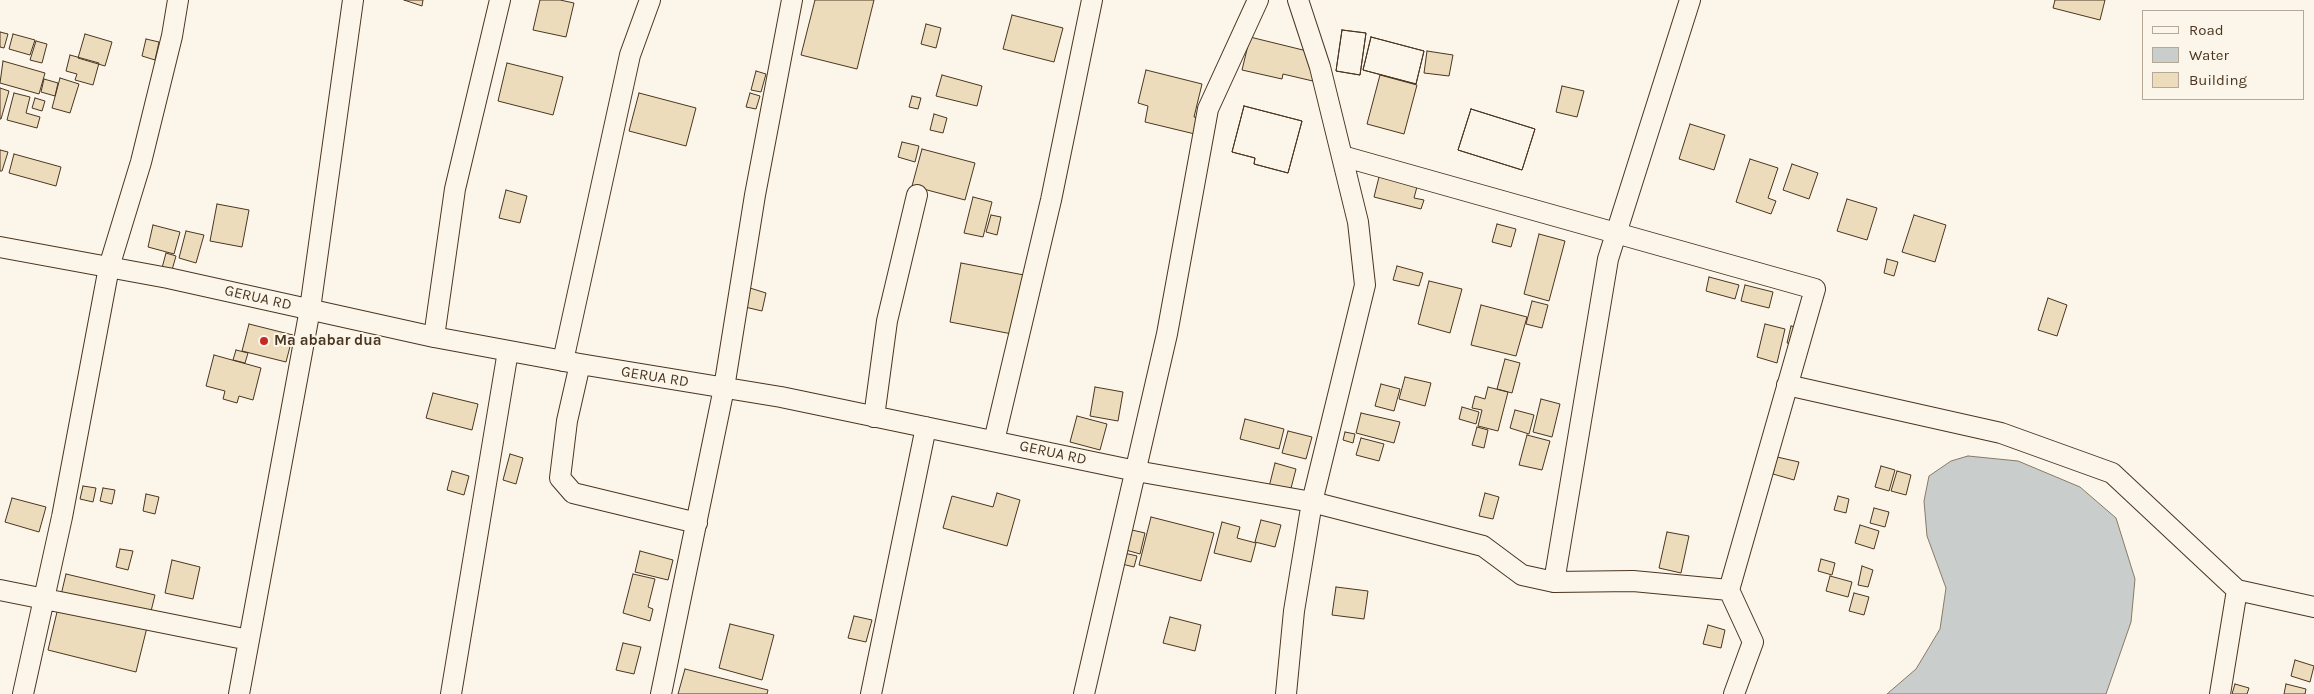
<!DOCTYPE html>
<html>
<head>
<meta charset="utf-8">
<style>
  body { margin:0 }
  #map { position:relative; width:2314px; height:694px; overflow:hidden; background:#fbf6e9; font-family:Karla,sans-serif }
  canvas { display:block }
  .legend { position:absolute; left:2142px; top:10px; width:162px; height:90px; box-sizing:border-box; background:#fbf6e9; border:1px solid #b4a999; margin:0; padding:6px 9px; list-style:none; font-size:15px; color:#4a3520 }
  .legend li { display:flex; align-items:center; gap:10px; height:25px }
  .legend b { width:25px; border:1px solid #b4a999 }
</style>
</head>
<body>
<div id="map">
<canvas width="2314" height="694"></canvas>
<ul class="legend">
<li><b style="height:6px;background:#fbf6e9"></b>Road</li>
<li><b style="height:14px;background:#c9cecd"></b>Water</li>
<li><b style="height:14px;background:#ecdcbc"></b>Building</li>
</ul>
</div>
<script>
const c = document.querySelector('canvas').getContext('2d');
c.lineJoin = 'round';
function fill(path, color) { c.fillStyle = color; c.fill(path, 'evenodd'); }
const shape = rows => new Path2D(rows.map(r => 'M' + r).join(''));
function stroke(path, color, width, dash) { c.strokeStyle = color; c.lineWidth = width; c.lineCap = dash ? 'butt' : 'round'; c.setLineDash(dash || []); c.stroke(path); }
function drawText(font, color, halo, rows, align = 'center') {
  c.font = font + ' Karla,sans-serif'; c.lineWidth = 4; c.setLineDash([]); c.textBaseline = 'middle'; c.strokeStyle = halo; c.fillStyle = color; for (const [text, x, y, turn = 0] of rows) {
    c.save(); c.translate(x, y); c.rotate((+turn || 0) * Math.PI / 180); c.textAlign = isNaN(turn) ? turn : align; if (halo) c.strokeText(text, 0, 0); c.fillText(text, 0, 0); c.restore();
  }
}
const water = shape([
  [1968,456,2018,461,2080,487,2116,518,2135,579,2131,622,2106,694,1887,694,1916,669,1940,629,1946,588,1927,536,1924,501,1929,476,1951,461,1968,456]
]);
const building = shape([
  [404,0,423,0,422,6,404,0],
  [540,0,560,0,574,3,566,37,533,30,540,0],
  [815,0,874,0,857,69,801,55,815,0],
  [2055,0,2105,0,2100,20,2053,8,2055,0],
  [1012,15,1063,28,1054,62,1003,49,1012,15],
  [926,24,941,28,936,48,921,44,926,24],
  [1342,30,1366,33,1360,75,1336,71,1342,30],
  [1342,30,1366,33,1360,75,1336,71,1342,30],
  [0,32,8,34,4,48,0,47,0,32],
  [13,34,35,40,30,55,9,49,13,34],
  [85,34,112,42,105,66,78,58,85,34],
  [1250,37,1307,51,1317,82,1283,74,1282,79,1242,70,1250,37],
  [1371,37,1424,51,1416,84,1363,70,1371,37],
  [1371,37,1424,51,1416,84,1363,70,1371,37],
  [146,39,159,42,155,60,142,56,146,39],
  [36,41,47,44,42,63,30,60,36,41],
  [1427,51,1453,55,1449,76,1424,73,1427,51],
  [70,55,99,63,93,85,75,80,77,74,66,71,70,55],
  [3,61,45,73,39,94,0,83,3,61],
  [507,63,563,77,553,115,498,101,507,63],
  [1146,70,1202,84,1194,117,1203,119,1199,135,1145,122,1148,106,1138,103,1146,70],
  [756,71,766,74,761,92,751,90,756,71],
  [942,75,982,86,977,106,936,96,942,75],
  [1380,75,1417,85,1404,134,1367,124,1380,75],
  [60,78,79,84,70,113,52,108,60,78],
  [44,79,58,83,55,96,41,92,44,79],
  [1562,86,1584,91,1577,117,1556,112,1562,86],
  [0,88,9,91,1,119,0,119,0,88],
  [14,93,30,97,26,113,40,117,37,128,7,120,14,93],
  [639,93,696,108,686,146,629,131,639,93],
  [750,93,760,96,756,109,746,107,750,93],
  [912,96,921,98,918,109,909,107,912,96],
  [35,98,45,101,42,111,32,108,35,98],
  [1244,106,1302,121,1288,173,1254,164,1255,158,1232,152,1244,106],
  [1244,106,1302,121,1288,173,1254,164,1255,158,1232,152,1244,106],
  [1471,109,1535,129,1522,170,1458,150,1471,109],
  [1471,109,1535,129,1522,170,1458,150,1471,109],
  [934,114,947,118,943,133,930,130,934,114],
  [1690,124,1725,135,1714,170,1679,159,1690,124],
  [902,142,919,146,915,162,898,157,902,142],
  [922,149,975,163,965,200,912,186,922,149],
  [0,150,8,152,2,171,0,171,0,150],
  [14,154,61,167,56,186,9,173,14,154],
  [1750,159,1778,168,1768,198,1776,201,1771,214,1736,202,1750,159],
  [1792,164,1818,173,1809,199,1783,190,1792,164],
  [1380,173,1418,183,1414,198,1424,200,1421,209,1374,197,1380,173],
  [506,190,527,196,520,223,499,218,506,190],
  [973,197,992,202,983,237,964,233,973,197],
  [1847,199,1877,208,1867,240,1837,231,1847,199],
  [217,204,249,210,242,247,210,241,217,204],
  [991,215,1001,217,997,235,986,232,991,215],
  [1914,215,1946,225,1935,262,1902,252,1914,215],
  [1497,224,1516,229,1511,247,1492,242,1497,224],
  [153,225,180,232,174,254,148,247,153,225],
  [186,231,204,235,196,263,179,258,186,231],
  [1539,234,1565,241,1549,301,1524,294,1539,234],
  [166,253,176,256,172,270,162,268,166,253],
  [1887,259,1898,262,1894,276,1884,273,1887,259],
  [961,263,1024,275,1012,334,950,322,961,263],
  [1397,266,1423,273,1419,286,1393,280,1397,266],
  [1709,277,1739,285,1735,299,1706,291,1709,277],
  [1429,281,1462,289,1450,333,1418,324,1429,281],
  [1745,285,1773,292,1769,308,1741,301,1745,285],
  [750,288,766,293,762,311,745,307,750,288],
  [2048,298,2067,305,2057,336,2038,330,2048,298],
  [1532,301,1548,305,1542,328,1526,324,1532,301],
  [1481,305,1527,317,1516,356,1471,345,1481,305],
  [249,324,293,335,286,362,242,351,249,324],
  [1765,324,1785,329,1777,363,1757,357,1765,324],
  [1791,326,1801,328,1796,345,1787,343,1791,326],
  [236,350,248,353,245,363,233,360,236,350],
  [214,355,261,368,253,400,239,396,237,403,223,399,225,391,206,386,214,355],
  [1505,359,1520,363,1512,393,1497,389,1505,359],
  [1405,377,1431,383,1425,406,1399,399,1405,377],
  [1381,384,1400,389,1394,411,1375,406,1381,384],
  [1095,387,1123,392,1118,421,1090,416,1095,387],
  [1488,387,1508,392,1498,431,1478,426,1482,410,1472,408,1475,396,1485,399,1488,387],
  [433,393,478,404,472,430,426,418,433,393],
  [1541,399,1560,404,1552,437,1533,432,1541,399],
  [1462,407,1479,412,1476,424,1459,419,1462,407],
  [1515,410,1534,415,1529,434,1510,428,1515,410],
  [1361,413,1400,422,1394,443,1356,433,1361,413],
  [1077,416,1107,424,1100,450,1070,442,1077,416],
  [1245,419,1284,429,1279,449,1240,439,1245,419],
  [1477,427,1488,430,1484,448,1472,445,1477,427],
  [1288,431,1312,437,1306,459,1282,453,1288,431],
  [1345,432,1355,434,1353,443,1343,440,1345,432],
  [1527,435,1550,441,1542,470,1519,465,1527,435],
  [1361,438,1384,444,1379,461,1356,455,1361,438],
  [510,454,523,458,516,484,503,480,510,454],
  [1777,457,1799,462,1794,480,1773,474,1777,457],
  [1275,463,1296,469,1290,492,1269,487,1275,463],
  [1881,466,1895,470,1889,491,1875,487,1881,466],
  [452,471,469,476,464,495,447,490,452,471],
  [1897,471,1911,475,1906,495,1891,491,1897,471],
  [83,486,96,488,93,502,80,499,83,486],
  [103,488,115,490,112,504,100,501,103,488],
  [997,493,1020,500,1007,546,943,528,952,496,993,507,997,493],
  [1485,493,1499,497,1493,519,1479,516,1485,493],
  [146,494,159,497,155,514,143,511,146,494],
  [1838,496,1849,499,1846,513,1834,510,1838,496],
  [12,498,46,507,39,532,5,522,12,498],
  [1874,508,1889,512,1885,527,1870,523,1874,508],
  [1151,517,1214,533,1201,581,1139,565,1151,517],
  [1261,520,1281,525,1275,547,1255,542,1261,520],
  [1222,522,1240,527,1237,538,1256,543,1251,562,1214,553,1222,522],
  [1860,525,1879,531,1874,549,1855,543,1860,525],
  [1132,530,1145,533,1140,554,1126,550,1132,530],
  [1667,532,1689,536,1681,573,1659,568,1667,532],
  [120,549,133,551,128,570,116,567,120,549],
  [640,551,673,560,668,580,635,572,640,551],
  [1124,553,1137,556,1134,567,1122,564,1124,553],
  [1821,559,1835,563,1832,575,1818,571,1821,559],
  [172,560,200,567,193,599,165,593,172,560],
  [1862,566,1873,570,1868,587,1858,585,1862,566],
  [66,574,155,595,136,672,48,650,66,574],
  [633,574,655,579,648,607,653,609,650,621,623,613,633,574],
  [1830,576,1852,582,1848,597,1826,591,1830,576],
  [1336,587,1368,591,1364,619,1332,615,1336,587],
  [1854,593,1869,597,1864,615,1849,611,1854,593],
  [854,616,872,620,866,642,848,638,854,616],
  [1170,617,1201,625,1195,651,1163,643,1170,617],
  [730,624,774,635,762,680,719,668,730,624],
  [1708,625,1725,630,1721,648,1703,644,1708,625],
  [623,643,641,647,634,674,616,670,623,643],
  [2295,660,2314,666,2310,682,2291,676,2295,660],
  [685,669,768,690,767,694,678,694,685,669],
  [2235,684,2249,688,2247,694,2232,694,2235,684],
  [2286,684,2306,689,2305,694,2284,694,2286,684]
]);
const minor = shape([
  [1342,156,1815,289,1729,590],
  [0,247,168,278,434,337,580,364,781,397,1136,471,1312,502,1483,546,1522,575,1554,582,1608,259,1690,0],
  [434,337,455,189,500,0],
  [563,361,630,55,650,0],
  [580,364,567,421,560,478,573,493,697,523],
  [1787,385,2001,433,2112,473,2237,590,2220,694],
  [874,417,887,321,917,195],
  [994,441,1051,200,1092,0],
  [1554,582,1633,581,1729,590,1753,642,1734,694],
  [0,590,249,640],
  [2237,590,2314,607],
  [23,694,62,517,109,267,141,162,172,36,178,0],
  [239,694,310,309,353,0],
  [451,694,508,351],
  [661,694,724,388,755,195,792,0],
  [871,694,926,427],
  [1084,694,1167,334,1208,109,1258,0],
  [1286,694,1294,611,1312,502,1365,285,1358,222,1320,67,1298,0]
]);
const markers = [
  [264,341,5,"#c62828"]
];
const streetNames = [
  ["GERUA RD",258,298,13],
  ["GERUA RD",655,377,9],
  ["GERUA RD",1053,453,12]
];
const poiNames = [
  ["Ma ababar dua",274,341]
];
fill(water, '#c9cecd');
stroke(water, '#887966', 1);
fill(building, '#ecdcbc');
stroke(building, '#4a3520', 1);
stroke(minor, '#4a3520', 22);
stroke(minor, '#fbf6e9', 20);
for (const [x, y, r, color] of markers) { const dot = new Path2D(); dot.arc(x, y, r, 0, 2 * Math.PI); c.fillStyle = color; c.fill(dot); stroke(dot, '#fbf6e9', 2); }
drawText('15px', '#4a3520', '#fbf6e9', streetNames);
drawText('bold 15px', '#4a3520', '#fbf6e9', poiNames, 'left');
</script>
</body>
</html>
